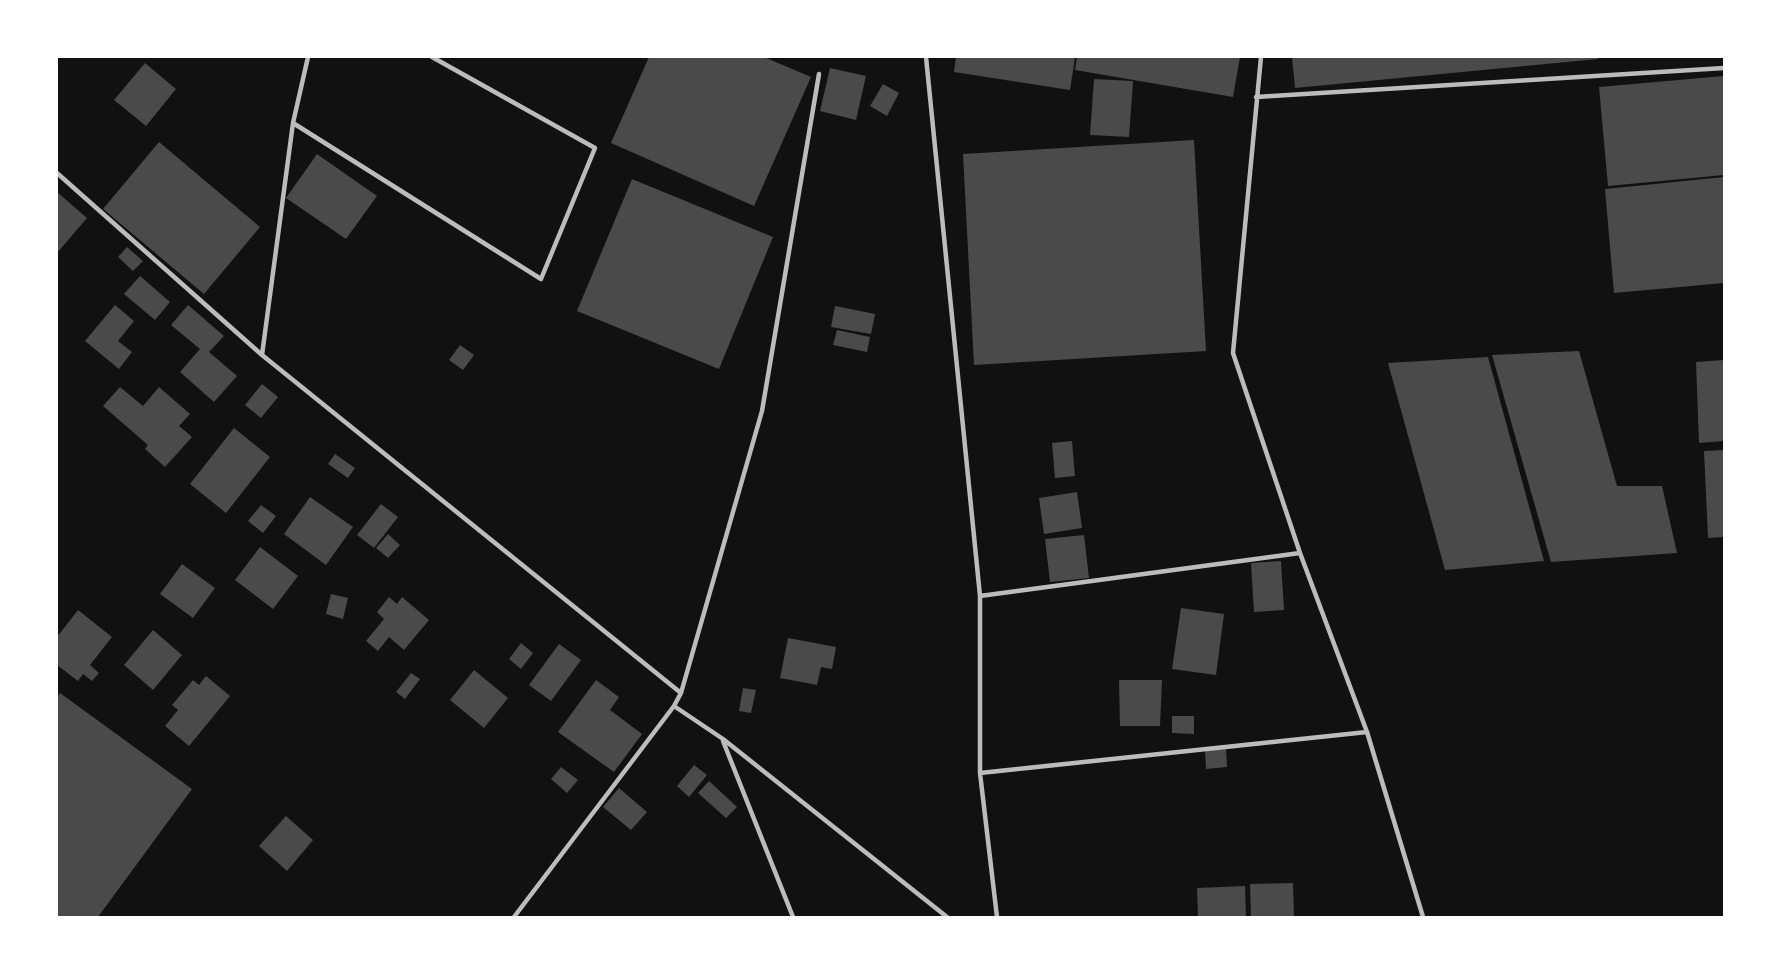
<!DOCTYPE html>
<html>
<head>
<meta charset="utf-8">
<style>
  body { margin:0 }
  #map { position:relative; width:1781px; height:974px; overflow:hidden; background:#111; font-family:Jost,sans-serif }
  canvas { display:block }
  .frame { position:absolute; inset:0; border:58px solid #fff; pointer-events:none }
</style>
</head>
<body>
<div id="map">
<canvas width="1781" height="974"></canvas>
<div class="frame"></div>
</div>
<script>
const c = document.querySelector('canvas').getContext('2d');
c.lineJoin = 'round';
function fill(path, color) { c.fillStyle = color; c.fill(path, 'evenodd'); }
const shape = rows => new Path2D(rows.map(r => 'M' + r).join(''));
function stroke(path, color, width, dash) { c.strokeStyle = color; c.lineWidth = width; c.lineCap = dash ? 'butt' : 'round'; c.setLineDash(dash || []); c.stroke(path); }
const building = shape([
  [649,57,764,57,811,77,754,206,611,143],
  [956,57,1075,57,1070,90,954,72],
  [1077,57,1240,57,1233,97,1075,70],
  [1292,57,1598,57,1598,59,1295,88],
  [145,63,176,89,146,126,114,100],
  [830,68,866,76,856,120,820,111],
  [1724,76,1724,175,1608,186,1599,87],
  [1094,79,1133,81,1129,137,1090,135],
  [883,84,899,93,887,116,870,106],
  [1194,140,1206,351,974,365,963,154],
  [159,142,260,227,204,294,103,209],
  [317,154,377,196,346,239,286,198],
  [1724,177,1724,283,1614,293,1605,189],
  [632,179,773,237,719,369,577,311],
  [57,192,87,218,57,253],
  [127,247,143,261,133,271,118,257],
  [140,276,170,302,155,320,124,294],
  [115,305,134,321,118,341,132,352,119,369,85,341],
  [188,305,224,336,209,352,237,376,214,402,180,372,200,349,171,325],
  [835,306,875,314,871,334,831,327],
  [837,330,870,337,867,352,833,345],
  [460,345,474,355,463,370,449,360],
  [1579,351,1617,486,1662,486,1677,553,1551,562,1492,355],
  [1488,357,1544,561,1445,570,1388,363],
  [1724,360,1724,441,1699,443,1696,362],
  [262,384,278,397,261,418,245,405],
  [120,387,143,406,159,387,190,414,179,426,192,437,165,467,145,449,148,445,103,406],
  [234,428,270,457,226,513,190,484],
  [1072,441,1075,476,1055,478,1052,443],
  [1724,450,1724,537,1708,538,1704,451],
  [335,454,355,468,348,478,328,464],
  [1077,492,1082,528,1044,534,1039,498],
  [310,497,353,527,326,565,284,534],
  [381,504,398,517,374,548,357,535],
  [261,505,276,516,263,533,248,521],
  [388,534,400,545,388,558,376,548],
  [1084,535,1089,578,1050,582,1045,539],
  [260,547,298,576,273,609,235,580],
  [1281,561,1284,610,1254,612,1251,563],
  [182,564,215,588,193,618,160,594],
  [331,594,348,598,343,619,326,614],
  [389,597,397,604,402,597,429,620,404,650,389,637,378,651,366,641,384,619,377,612],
  [1181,608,1224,614,1216,675,1172,669],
  [78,610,112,637,90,665,99,673,92,681,83,674,78,681,57,665,57,637],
  [153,630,182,655,153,690,124,665],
  [788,638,836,647,832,669,821,667,817,685,780,678],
  [521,643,533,653,521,669,509,659],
  [559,644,581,660,551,701,529,685],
  [474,670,508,698,484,728,450,700],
  [411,673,420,679,405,699,396,692],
  [206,676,230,696,189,746,165,726,178,710,172,705,193,680,199,685],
  [596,680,619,697,610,710,642,734,614,772,558,732],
  [1119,680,1162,680,1160,726,1120,726],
  [743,688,756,690,751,713,739,711],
  [60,693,192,789,98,917,57,917,57,697],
  [1172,716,1194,716,1194,734,1172,733],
  [1226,748,1227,767,1206,769,1205,750],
  [694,765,707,775,689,797,677,786],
  [561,767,578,780,567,793,551,779],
  [709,781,737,807,726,818,698,793],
  [619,788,647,812,631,830,603,807],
  [286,816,313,840,287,871,259,846],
  [1293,883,1294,917,1251,917,1250,884],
  [1245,886,1246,917,1198,917,1197,888]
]);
const service = shape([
  [926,57,980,596,980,773,997,917],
  [1261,57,1233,353,1300,553],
  [1256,97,1724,68],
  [293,123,541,279,595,148,432,57],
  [57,173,262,355,681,693,674,706,723,739,947,917],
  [262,355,293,123,308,57],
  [980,596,1300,553,1367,732,1423,917],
  [681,693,762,411,819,74],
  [723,741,793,917],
  [980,773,1367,732],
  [514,917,674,706]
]);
fill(building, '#4a4a4a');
stroke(service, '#bcbcbc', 4.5);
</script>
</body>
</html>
